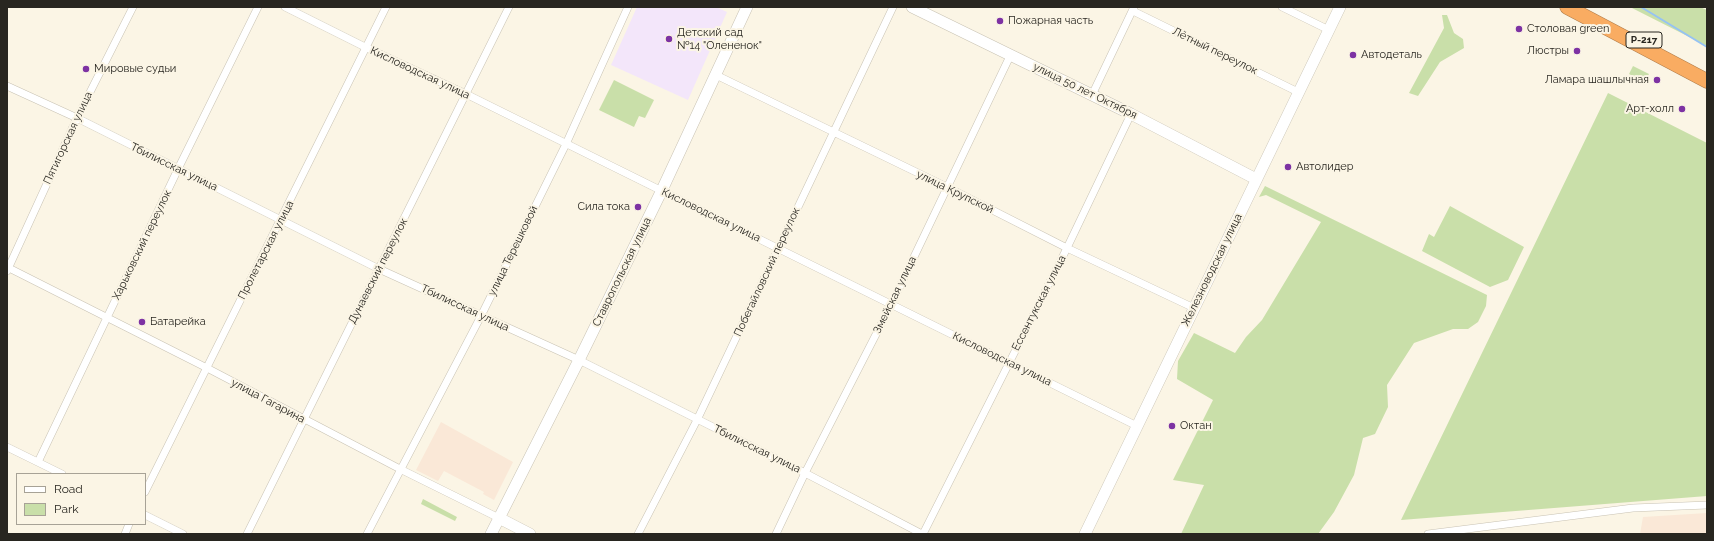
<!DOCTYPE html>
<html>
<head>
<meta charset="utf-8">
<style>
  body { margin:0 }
  #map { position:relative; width:1714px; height:541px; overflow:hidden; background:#fbf5e5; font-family:Raleway,sans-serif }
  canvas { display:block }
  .frame { position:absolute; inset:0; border:8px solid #282620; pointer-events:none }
  .legend { position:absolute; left:16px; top:473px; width:130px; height:52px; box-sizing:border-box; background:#fbf5e5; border:1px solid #a7a296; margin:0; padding:5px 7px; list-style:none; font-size:12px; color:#282620 }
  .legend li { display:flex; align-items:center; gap:8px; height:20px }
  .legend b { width:20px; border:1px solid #a7a296 }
</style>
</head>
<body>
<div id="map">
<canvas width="1714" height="541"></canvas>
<div class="frame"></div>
<ul class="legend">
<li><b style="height:5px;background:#fff"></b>Road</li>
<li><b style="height:11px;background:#c9dfa9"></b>Park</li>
</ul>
</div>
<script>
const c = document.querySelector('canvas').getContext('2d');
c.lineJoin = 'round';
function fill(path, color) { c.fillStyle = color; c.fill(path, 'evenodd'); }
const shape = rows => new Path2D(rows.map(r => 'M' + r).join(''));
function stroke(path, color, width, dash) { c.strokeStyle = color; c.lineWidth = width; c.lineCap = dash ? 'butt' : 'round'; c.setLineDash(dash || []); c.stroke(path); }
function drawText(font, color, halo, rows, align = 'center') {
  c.font = font + ' Raleway,sans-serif'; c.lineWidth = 4; c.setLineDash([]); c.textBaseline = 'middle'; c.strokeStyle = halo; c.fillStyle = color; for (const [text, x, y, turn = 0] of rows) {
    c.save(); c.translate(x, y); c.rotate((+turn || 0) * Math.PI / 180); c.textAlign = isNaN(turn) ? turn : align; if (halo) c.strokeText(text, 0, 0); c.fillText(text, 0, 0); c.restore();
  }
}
const industrial = shape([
  [441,422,513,462,494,500,483,494,484,492,444,471,438,481,416,470],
  [1707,513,1707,534,1640,534,1643,517]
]);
const education = shape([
  [637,7,716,7,727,12,688,100,611,65]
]);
const green = shape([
  [1630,7,1700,7,1707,10,1707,46],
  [1442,15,1447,15,1454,33,1463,39,1464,48,1440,62,1418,96,1409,93,1444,28],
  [1633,66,1649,74,1644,82,1629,74],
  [614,80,654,100,645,118,639,116,634,127,599,110],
  [1608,93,1707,143,1707,496,1401,520],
  [1265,186,1487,295,1486,306,1478,322,1468,329,1453,329,1414,343,1387,385,1388,407,1375,434,1363,438,1354,475,1334,512,1318,534,1181,534,1204,485,1173,480,1213,400,1177,379,1178,361,1194,333,1235,353,1246,337,1262,320,1321,222,1266,195,1259,197],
  [1450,206,1524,247,1508,280,1490,287,1422,251,1429,234,1434,237],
  [423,499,457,517,455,521,421,504]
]);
const stream = shape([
  [1641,7,1707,47]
]);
const street = shape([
  [285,7,367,48,466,94,1137,426],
  [1282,7,1329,30],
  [1133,11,1298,92],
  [716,75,947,187,1067,248,1194,308],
  [7,86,77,118,379,269,579,360,805,473,922,534],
  [1092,95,1134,7],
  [7,267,207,368,400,469,499,518],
  [7,271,77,118,133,7],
  [7,447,62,474],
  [38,462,178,169,258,7],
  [145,492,386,7],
  [145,515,183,534],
  [125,534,129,524],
  [247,534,509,7],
  [367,534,481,316,566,144,628,7],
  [638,534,697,420,893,7],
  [776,534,805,473,891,305,1011,54],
  [923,534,1067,248,1131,114],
  [1428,534,1633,508,1707,505]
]);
const secondary = shape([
  [912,7,1131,114,1256,179],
  [499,518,530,534],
  [491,534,579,360,662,190,747,7],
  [1085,534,1340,7]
]);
const highway = shape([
  [1567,7,1707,81]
]);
const markers = [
  [1000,21,4,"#7d32a3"],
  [1519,29,4,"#7d32a3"],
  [669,39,4,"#7d32a3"],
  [1577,51,4,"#7d32a3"],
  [1353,55,4,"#7d32a3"],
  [86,69,4,"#7d32a3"],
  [1657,80,4,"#7d32a3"],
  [1682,109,4,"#7d32a3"],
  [1288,167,4,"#7d32a3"],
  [638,207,4,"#7d32a3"],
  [142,322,4,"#7d32a3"],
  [1172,426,4,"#7d32a3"]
];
const shields = [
  [1644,40,36]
];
const shieldNames = [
  ["Р-217",1644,40]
];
const poiNames = [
  ["Пожарная часть",1008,21],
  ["Столовая green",1527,29],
  ["Детский сад",677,33],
  ["№14 \"Олененок\"",677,46],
  ["Люстры",1569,51,"right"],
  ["Автодеталь",1361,55],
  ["Мировые судьи",94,69],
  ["Ламара шашлычная",1649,80,"right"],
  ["Арт-холл",1674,109,"right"],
  ["Автолидер",1296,167],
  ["Сила тока",630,207,"right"],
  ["Батарейка",150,322],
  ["Октан",1180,426]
];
const streetNames = [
  ["Лётный переулок",1215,51,26],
  ["Кисловодская улица",420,73,25],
  ["улица 50 лет Октября",1085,91,26],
  ["Пятигорская улица",68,138,-65],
  ["Тбилисская улица",174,167,26],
  ["улица Крупской",955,192,26],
  ["Кисловодская улица",711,215,26],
  ["Харьковский переулок",142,245,-64],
  ["Пролетарская улица",266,250,-63],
  ["улица Терешковой",513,251,-64],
  ["Железноводская улица",1212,270,-64],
  ["Дунаевский переулок",378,271,-63],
  ["Ставропольская улица",622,272,-64],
  ["Побегайловский переулок",767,272,-65],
  ["Змейская улица",895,295,-64],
  ["Ессентукская улица",1039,303,-63],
  ["Тбилисская улица",465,308,25],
  ["Кисловодская улица",1002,359,26],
  ["улица Гагарина",268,401,28],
  ["Тбилисская улица",757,449,26]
];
fill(industrial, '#fae8d7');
fill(education, '#f3e6fa');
fill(green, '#c9dfa9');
stroke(stream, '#95c2f3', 2);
stroke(street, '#c8c2b3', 8);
stroke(secondary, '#c8c2b3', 12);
stroke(highway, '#b07d4b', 15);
stroke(street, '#fff', 7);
stroke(secondary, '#fff', 11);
stroke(highway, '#f9ac62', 14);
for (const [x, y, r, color] of markers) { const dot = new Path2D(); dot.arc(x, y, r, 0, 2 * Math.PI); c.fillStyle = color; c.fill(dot); stroke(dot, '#fbf5e5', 1.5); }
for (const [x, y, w] of shields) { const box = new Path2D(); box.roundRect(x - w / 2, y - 8, w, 16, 3); c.fillStyle = '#fbf5e5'; c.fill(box); stroke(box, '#282620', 1); }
drawText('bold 10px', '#282620', null, shieldNames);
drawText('11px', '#282620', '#fbf5e5', poiNames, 'left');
drawText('11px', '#282620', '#fbf5e5', streetNames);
</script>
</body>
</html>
